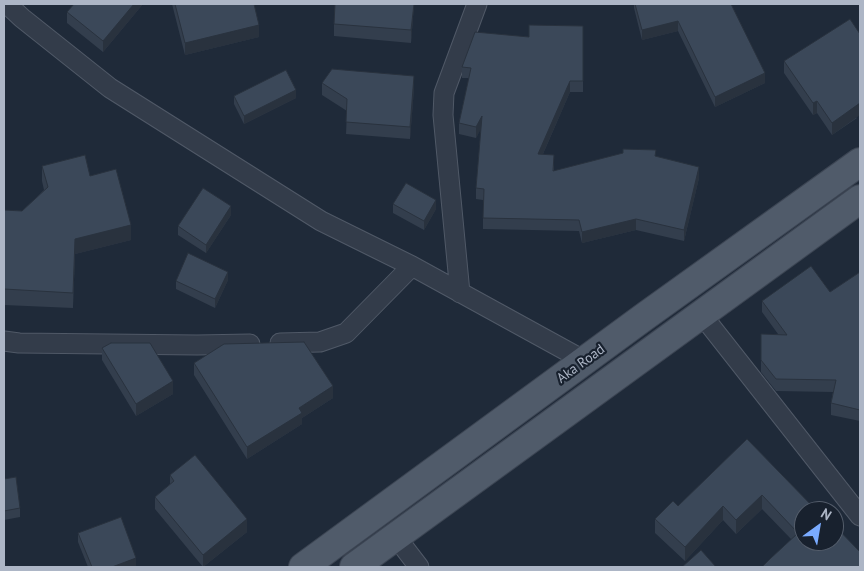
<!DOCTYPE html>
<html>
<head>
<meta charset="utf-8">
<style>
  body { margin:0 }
  #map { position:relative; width:864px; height:571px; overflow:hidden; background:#1f2a39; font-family:"PT Sans",sans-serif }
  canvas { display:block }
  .frame { position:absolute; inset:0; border:5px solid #adb6c6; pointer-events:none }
  .north { position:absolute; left:794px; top:501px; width:50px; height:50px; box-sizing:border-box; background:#18212e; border:1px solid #545d6b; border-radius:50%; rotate:32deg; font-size:14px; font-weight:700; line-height:20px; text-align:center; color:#adb6c6 }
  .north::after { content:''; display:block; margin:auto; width:18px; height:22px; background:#7aabff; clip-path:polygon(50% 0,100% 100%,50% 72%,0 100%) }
</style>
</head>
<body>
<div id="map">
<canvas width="864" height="571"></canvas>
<div class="frame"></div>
<div class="north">N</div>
</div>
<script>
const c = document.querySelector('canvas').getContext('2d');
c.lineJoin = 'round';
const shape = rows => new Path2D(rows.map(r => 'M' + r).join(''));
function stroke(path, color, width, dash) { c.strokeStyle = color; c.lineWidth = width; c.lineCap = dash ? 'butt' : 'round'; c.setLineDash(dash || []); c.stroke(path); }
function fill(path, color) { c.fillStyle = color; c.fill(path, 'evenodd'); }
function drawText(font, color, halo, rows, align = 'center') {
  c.font = font + ' "PT Sans",sans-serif'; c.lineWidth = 4.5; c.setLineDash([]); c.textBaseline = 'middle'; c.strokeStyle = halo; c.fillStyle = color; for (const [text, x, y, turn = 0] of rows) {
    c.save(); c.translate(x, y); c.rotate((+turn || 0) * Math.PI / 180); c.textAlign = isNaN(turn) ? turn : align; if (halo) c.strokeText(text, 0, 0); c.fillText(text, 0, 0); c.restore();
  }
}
const minor = shape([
  [7,4,22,18,110,88,321,221,412,266,585,361],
  [460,293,443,115,444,93,477,4],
  [702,315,860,516],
  [4,341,19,343,197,345,250,344],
  [280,343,320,342,346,333,412,266],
  [396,537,419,567]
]);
const primary = shape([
  [303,567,644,317,860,162],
  [354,567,860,199]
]);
const wall = shape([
  [143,4,103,52,67,23,67,12],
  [172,4,254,4,259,37,185,55],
  [414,4,411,43,334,36,334,24],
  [519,4,531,4,519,5],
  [634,4,731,4,765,83,715,107,678,31,642,40,634,8],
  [583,26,583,92,570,92,543,154,554,166,554,171,656,156,699,178,684,241,636,230,582,243,579,231,483,229,483,200,476,199,476,188,481,128,476,138,459,134,459,123,469,78,462,78,462,67,529,37],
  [784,61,857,118,832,135,817,113,813,115,784,73],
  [322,83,414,88,410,139,346,134,347,111,322,95],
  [234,96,296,98,244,124,234,104],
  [42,166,90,176,131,240,75,254,73,308,4,305,4,210,22,211,44,190,42,181],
  [393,204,436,209,424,230,393,213],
  [231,215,206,253,178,235,178,226],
  [860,272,860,421,831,415,831,403,833,392,776,391,761,372,761,334,778,334,762,312,762,301,830,292],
  [228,280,215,308,176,289,176,281],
  [102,348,173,394,136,416,102,360],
  [194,363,333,398,302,418,302,424,247,459,194,375],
  [747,439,817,511,860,552,791,539,762,509,736,534,723,520,685,561,655,533,655,519,678,506],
  [170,475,247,532,203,567,155,509,155,497,170,484],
  [4,479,20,508,20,517,4,520],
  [78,533,136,567,88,567,78,542]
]);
const shadedWall = shape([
  [134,4,143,4,103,52,103,41],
  [414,4,411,43,411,30],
  [678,21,678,31,642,40,642,30],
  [259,25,259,37,185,55,185,43],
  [765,73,765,83,715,107,715,97],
  [414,76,414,88,410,139,410,127],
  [570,81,570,92,538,165,538,154],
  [296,90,296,98,244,124,244,116],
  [817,101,817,113,813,115,813,103],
  [860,103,860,115,832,135,832,123],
  [482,116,482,127,476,138,476,127],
  [699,167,699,178,684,241,684,230],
  [436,200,436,209,424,230,424,221],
  [231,206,231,215,206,253,206,245],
  [636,219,636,230,582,243,582,232],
  [131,225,131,240,75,254,73,308,75,239],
  [228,272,228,280,215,308,215,299],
  [173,381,173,394,136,416,136,404],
  [333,386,333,398,302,418,302,424,247,459,247,447,299,408],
  [762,495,762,509,736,534,736,520],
  [723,506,723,520,685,561,685,547],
  [247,519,247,532,203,567,203,555],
  [136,558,136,567,112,567]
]);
const building = shape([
  [74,4,134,4,103,41,67,12,74,4],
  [175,4,254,4,259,25,185,43,175,4],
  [335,4,414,4,411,30,334,24,335,4],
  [635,4,731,4,765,73,715,97,678,21,642,30,635,4],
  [850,19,860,34,860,103,832,123,817,101,813,103,784,61,850,19],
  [529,25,583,26,583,81,570,81,538,154,554,155,553,171,623,153,623,149,656,150,655,156,699,167,684,230,636,219,582,232,579,220,483,218,484,189,476,188,482,116,476,127,459,123,471,68,462,67,475,32,529,37,529,25],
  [332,69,414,76,410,127,346,122,347,99,322,83,332,69],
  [286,70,296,90,244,116,234,96,286,70],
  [85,155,90,176,116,169,131,225,75,239,73,293,4,289,4,210,22,211,48,187,42,166,85,155],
  [406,183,436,200,424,221,393,204,406,183],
  [203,188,231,206,206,245,178,226,203,188],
  [188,253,228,272,215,299,176,281,188,253],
  [811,266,830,292,860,272,860,410,831,403,836,380,776,379,761,360,761,334,787,335,762,301,811,266],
  [304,342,333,386,299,408,302,413,247,447,194,363,224,344,304,342],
  [111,343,150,343,173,381,136,404,102,348,111,343],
  [747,439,817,511,804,511,804,541,834,541,834,525,860,552,860,567,762,567,771,558,798,533,762,495,736,520,723,506,685,547,655,519,673,501,678,506,747,439],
  [195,455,247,519,203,555,155,497,174,481,170,475,195,455],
  [16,477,20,508,4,511,4,479,16,477],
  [121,517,136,558,112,567,92,567,78,533,121,517],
  [701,550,716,567,682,567,701,550]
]);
const streetNames = [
  ["Aka Road",581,364,-36]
];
stroke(minor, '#505967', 21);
stroke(primary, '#3c4553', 30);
stroke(minor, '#333c4a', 19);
stroke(primary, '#505b6a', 28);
fill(wall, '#333e4d');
fill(shadedWall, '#29323e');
fill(building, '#3b4859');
stroke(building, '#29323e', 1);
drawText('14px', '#adb6c6', '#18212e', streetNames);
</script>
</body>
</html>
